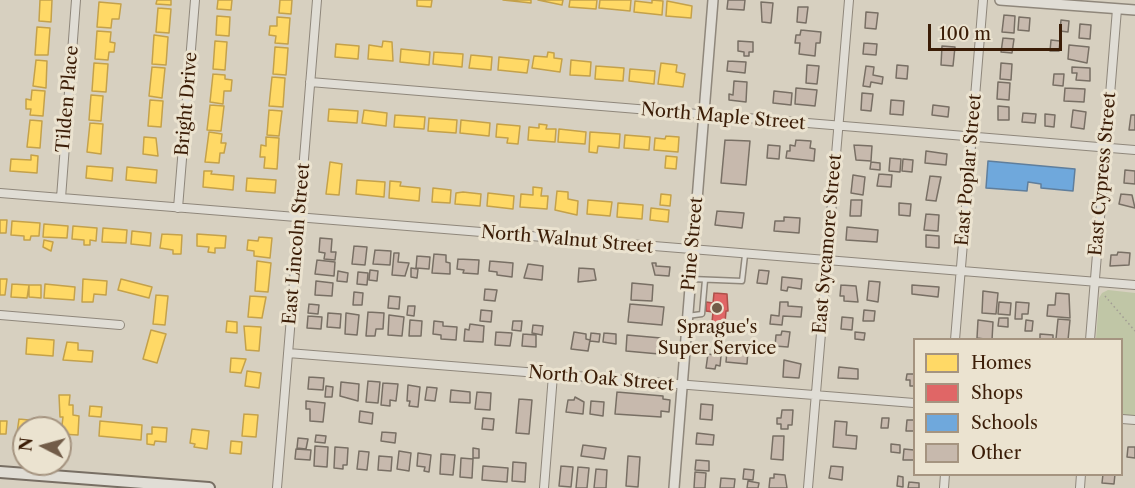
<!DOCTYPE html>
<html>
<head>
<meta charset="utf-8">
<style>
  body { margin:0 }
  #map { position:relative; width:1135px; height:488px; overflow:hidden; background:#d7d0c0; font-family:"Libre Caslon Text",serif }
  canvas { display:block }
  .legend { position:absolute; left:913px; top:338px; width:210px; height:138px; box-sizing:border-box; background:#ebe3d0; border:2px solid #a59480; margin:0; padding:8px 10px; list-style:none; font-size:18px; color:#3b1d07 }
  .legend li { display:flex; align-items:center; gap:12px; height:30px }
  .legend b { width:30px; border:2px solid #a59480 }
  .north { position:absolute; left:12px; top:416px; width:60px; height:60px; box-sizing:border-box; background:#ebe3d0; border:2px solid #a59480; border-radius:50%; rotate:276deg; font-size:16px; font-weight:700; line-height:24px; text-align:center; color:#3b1d07 }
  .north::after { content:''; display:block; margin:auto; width:21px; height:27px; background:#725c48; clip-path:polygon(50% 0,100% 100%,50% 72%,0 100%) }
  .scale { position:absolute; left:928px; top:24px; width:134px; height:27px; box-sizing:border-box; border:3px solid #3b1d07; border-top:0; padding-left:8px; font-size:18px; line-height:21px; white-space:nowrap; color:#3b1d07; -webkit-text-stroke:4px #ebe3d0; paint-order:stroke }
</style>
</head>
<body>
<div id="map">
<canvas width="1135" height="488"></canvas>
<ul class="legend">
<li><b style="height:16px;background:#ffd966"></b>Homes</li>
<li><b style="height:16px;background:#e06666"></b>Shops</li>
<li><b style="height:16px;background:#6fa8dc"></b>Schools</li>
<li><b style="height:16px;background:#c7b9ad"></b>Other</li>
</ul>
<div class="north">N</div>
<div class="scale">100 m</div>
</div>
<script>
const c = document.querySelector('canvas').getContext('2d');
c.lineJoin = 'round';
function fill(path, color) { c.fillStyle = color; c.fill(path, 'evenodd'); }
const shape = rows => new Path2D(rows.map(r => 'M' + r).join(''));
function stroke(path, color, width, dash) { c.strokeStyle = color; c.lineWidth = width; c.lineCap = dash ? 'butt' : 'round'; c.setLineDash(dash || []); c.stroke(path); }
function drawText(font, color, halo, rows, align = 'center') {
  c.font = font + ' "Libre Caslon Text",serif'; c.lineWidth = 6; c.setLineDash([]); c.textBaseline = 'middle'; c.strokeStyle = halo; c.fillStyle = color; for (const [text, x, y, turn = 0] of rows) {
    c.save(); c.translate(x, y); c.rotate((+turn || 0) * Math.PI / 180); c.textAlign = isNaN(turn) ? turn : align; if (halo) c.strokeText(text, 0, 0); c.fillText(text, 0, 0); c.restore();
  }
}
const green = shape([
  [1108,290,1135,293,1135,416,1122,415,1122,340,1096,339,1099,298,1102,293]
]);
const homes = shape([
  [40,0,52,0,51,22,39,21,40,0],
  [157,0,171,0,171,5,156,4,157,0],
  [218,0,232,0,231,10,217,9,218,0],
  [280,0,292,0,291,14,279,13,280,0],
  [417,0,432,0,431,7,417,6,417,0],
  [503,0,531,0,531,3,503,0],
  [538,0,563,0,562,5,538,0],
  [570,0,597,0,596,9,569,7,570,0],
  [600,0,631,0,630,11,599,8,600,0],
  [652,0,663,1,662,15,634,12,635,1,652,3,652,0],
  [667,1,692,6,691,18,666,16,667,1],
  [99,2,121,4,119,19,112,19,111,28,97,27,99,2],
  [158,8,171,9,169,33,156,32,158,8],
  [217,16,230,17,229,36,216,35,217,16],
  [277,17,290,18,288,44,275,43,276,36,269,35,270,26,277,26,277,17],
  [37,27,50,28,48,55,35,55,37,27],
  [97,31,111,32,110,42,115,43,114,52,109,52,108,60,95,59,97,31],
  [154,35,168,37,166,65,152,64,154,35],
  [215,41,227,42,225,70,213,69,215,41],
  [383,41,392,42,393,61,368,59,369,45,382,47,383,41],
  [336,44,359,46,358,59,335,57,336,44],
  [275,47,288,48,286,75,273,74,275,47],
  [401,49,430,52,429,65,400,62,401,49],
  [434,52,463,54,462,67,433,64,434,52],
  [548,52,554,53,554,58,562,59,560,72,532,68,534,56,547,57,548,52],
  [471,55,492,57,491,70,469,68,471,55],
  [499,57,529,60,527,73,498,70,499,57],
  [36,60,47,61,46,88,33,86,36,60],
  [571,60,591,62,590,76,570,75,571,60],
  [94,63,108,64,106,92,92,91,94,63],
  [661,63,677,65,676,72,685,74,683,87,658,84,661,63],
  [596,66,624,68,623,81,595,79,596,66],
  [152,67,165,68,162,98,149,96,152,67],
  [630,69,655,71,654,84,629,81,630,69],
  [213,74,225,75,225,79,232,80,231,91,224,91,223,104,210,102,213,74],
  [272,77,285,78,283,107,269,106,272,77],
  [32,90,45,91,43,116,30,115,31,109,26,109,26,99,31,100,32,90],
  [91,95,103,96,101,121,89,120,91,95],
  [150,100,163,101,161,127,148,126,150,100],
  [210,105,224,106,221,131,207,130,210,105],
  [329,109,358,111,357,123,328,121,329,109],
  [269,110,282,111,279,136,267,135,269,110],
  [364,110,387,113,386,126,362,123,364,110],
  [395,115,425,117,424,129,394,127,395,115],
  [429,118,457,120,456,133,428,131,429,118],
  [30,120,42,121,40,148,27,147,30,120],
  [461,120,490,123,489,136,460,133,461,120],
  [90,123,103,124,101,154,87,152,90,123],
  [497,124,520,126,518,144,507,143,508,138,496,137,497,124],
  [539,124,547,125,546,129,556,129,555,142,528,140,529,127,539,128,539,124],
  [559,129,586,132,585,144,558,142,559,129],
  [209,132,222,134,221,143,226,143,224,153,220,153,219,163,205,162,209,132],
  [590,132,620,134,619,148,598,146,597,153,589,152,590,132],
  [625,135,650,137,649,150,624,148,625,135],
  [666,136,679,137,678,152,654,150,655,138,665,139,666,136],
  [144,137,156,138,158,156,143,154,144,137],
  [266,137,279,138,277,169,264,168,265,157,260,157,261,145,266,146,266,137],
  [31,155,38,156,37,173,10,171,11,159,31,160,31,155],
  [666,156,677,157,676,169,665,168,666,156],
  [330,162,342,164,339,195,326,194,330,162],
  [87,166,113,168,112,181,86,178,87,166],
  [127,167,157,170,156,183,126,180,127,167],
  [204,171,212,171,211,174,234,176,233,190,203,187,204,171],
  [247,178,276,180,275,193,246,191,247,178],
  [357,180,385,182,384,197,356,194,357,180],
  [390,181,401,182,400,186,420,188,419,201,389,198,390,181],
  [533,187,542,188,541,196,548,196,547,209,520,207,521,194,533,195,533,187],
  [433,188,451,190,450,203,432,202,433,188],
  [557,191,568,192,568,199,578,201,577,215,555,210,557,191],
  [463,192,481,194,480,206,455,204,456,193,463,192],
  [488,193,514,196,513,209,487,206,488,193],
  [661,194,671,195,670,206,660,205,661,194],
  [588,200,612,202,610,216,587,214,588,200],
  [618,203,643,205,642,219,617,217,618,203],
  [651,208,669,210,668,222,650,220,651,208],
  [0,220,7,220,6,233,0,233,0,220],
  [12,221,40,223,39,236,31,236,30,240,24,240,24,236,11,235,12,221],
  [44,224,68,226,67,238,43,237,44,224],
  [73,226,97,228,96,241,90,240,90,245,84,245,84,240,72,239,73,226],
  [103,228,127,230,126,243,102,242,103,228],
  [132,231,151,233,150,246,131,244,132,231],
  [162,234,182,235,181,254,173,254,173,250,160,248,162,234],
  [197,234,226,236,225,248,215,248,215,253,208,252,209,247,197,246,197,234],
  [259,237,272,238,270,258,254,256,254,251,247,250,248,240,258,241,259,237],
  [44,240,53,242,51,251,43,247,44,240],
  [257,261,271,263,268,292,255,291,257,261],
  [0,279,7,279,5,295,0,295,0,279],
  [83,279,107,281,106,295,94,294,93,302,82,302,83,279],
  [121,279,152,287,149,298,118,290,121,279],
  [12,284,29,285,27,298,11,297,12,284],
  [45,284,75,287,74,300,44,298,45,284],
  [29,285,41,285,41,298,29,297,29,285],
  [156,295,168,296,165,325,153,324,156,295],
  [250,296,266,297,262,318,248,317,250,296],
  [227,321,237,322,237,333,226,332,227,321],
  [244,326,261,327,259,351,246,350,244,326],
  [151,330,166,334,157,363,143,359,151,330],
  [27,338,54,340,53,356,26,354,27,338],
  [67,342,78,343,78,350,93,351,92,362,63,360,67,342],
  [231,358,246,359,241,373,230,372,231,358],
  [247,371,261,373,259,388,245,386,247,371],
  [59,395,70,395,69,405,73,405,73,415,79,416,78,435,61,434,63,417,60,417,59,395],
  [90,406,102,407,101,417,89,416,90,406],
  [244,414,258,415,256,437,242,436,244,414],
  [19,419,48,422,47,428,24,428,24,434,17,433,19,419],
  [0,421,7,421,6,434,0,434,0,421],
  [100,421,142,425,141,440,99,436,100,421],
  [152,427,167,428,166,442,155,441,154,445,147,444,147,434,152,434,152,427],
  [192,429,209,431,207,449,194,447,195,444,190,443,192,429],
  [231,441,242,442,241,454,230,453,231,441]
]);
const shops = shape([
  [714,293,727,294,728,311,726,311,725,323,712,322,713,312,706,311,706,302,713,303,714,293]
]);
const schools = shape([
  [988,161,1075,169,1073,191,1041,188,1041,184,1028,182,1027,191,986,188,988,161]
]);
const building = shape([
  [728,0,745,0,744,10,727,9,728,0],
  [761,2,773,3,771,23,762,22,761,2],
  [798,7,808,7,806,23,797,22,798,7],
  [866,12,878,13,876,29,865,28,866,12],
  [1004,15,1015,16,1014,33,1002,32,1004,15],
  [1019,17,1030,18,1029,31,1018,30,1019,17],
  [1061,20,1069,21,1068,32,1060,31,1061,20],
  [1080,24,1091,25,1090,39,1079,38,1080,24],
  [801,30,821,32,820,43,816,43,815,56,799,54,800,43,795,43,796,35,800,35,801,30],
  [1003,38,1014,39,1012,53,1001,52,1003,38],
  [1051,40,1060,41,1059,51,1050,51,1051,40],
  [738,41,753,42,753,52,749,52,749,56,744,56,744,52,738,51,738,41],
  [864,43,877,44,876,55,863,54,864,43],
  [1069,45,1089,47,1087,63,1068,59,1069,45],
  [942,46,955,47,953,66,941,65,942,46],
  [728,61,746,62,745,73,727,71,728,61],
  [1001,63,1012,64,1011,80,1000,79,1001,63],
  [807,65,819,66,817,84,806,83,807,65],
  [897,65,908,66,907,79,896,78,897,65],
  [866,66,874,67,873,75,883,77,882,84,871,82,870,87,863,86,866,66],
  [1072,67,1090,68,1090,81,1076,80,1077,73,1072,73,1072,67],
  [1054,74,1064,74,1063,86,1053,85,1054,74],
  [734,81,747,82,746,102,729,100,729,94,733,95,734,81],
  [998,82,1010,83,1009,100,997,99,998,82],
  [796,88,817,90,815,106,795,104,796,88],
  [1065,88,1085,89,1084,102,1064,101,1065,88],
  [774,91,792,93,791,105,773,103,774,91],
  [862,93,873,94,871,111,861,110,862,93],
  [891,100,904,101,903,115,890,114,891,100],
  [933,105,949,107,948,117,932,115,933,105],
  [998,106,1009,107,1009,120,998,120,998,106],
  [1073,110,1086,112,1084,129,1071,127,1073,110],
  [1023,113,1036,114,1035,123,1022,122,1023,113],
  [1045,114,1055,115,1054,127,1045,126,1045,114],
  [1131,115,1135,115,1135,130,1129,130,1131,115],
  [725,140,750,141,746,185,721,183,725,140],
  [796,140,811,141,810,148,815,149,814,161,786,158,787,151,790,151,790,145,795,146,796,140],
  [768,145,780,146,779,159,767,158,768,145],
  [854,145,872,146,871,161,856,160,854,145],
  [926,151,947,154,946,165,925,163,926,151],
  [890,158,901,159,900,172,889,171,890,158],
  [903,159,913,160,912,172,902,171,903,159],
  [871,162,880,163,880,170,870,169,871,162],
  [1125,170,1135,171,1135,184,1124,183,1125,170],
  [879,174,892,175,891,187,877,186,879,174],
  [853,175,865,177,863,195,851,193,853,175],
  [930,176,941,177,936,201,926,200,930,176],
  [1121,194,1132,195,1135,208,1119,204,1121,194],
  [851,200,862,200,861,216,850,216,851,200],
  [899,203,911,204,910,216,899,215,899,203],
  [717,211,744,213,742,228,715,225,717,211],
  [926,214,939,215,938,231,924,230,926,214],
  [784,217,800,218,799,233,774,231,775,221,784,221,784,217],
  [847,227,878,230,877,242,846,240,847,227],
  [926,235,939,236,939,248,926,247,926,235],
  [320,238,332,239,331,252,336,252,335,260,324,259,325,253,319,252,320,238],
  [354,246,367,247,365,265,352,264,354,246],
  [375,250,391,251,390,265,373,264,375,250],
  [1118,252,1130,253,1129,265,1110,266,1111,255,1117,255,1118,252],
  [394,253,399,253,398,262,409,263,405,276,392,275,394,253],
  [434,254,446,255,446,262,450,263,450,274,432,273,434,254],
  [417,256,430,257,429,269,416,268,417,256],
  [458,259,479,260,478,274,463,273,464,270,457,269,458,259],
  [317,260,335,262,334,276,315,274,317,260],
  [490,261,513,263,512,277,497,275,497,272,489,271,490,261],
  [652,263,656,263,656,266,670,267,669,276,655,275,652,263],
  [528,264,543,266,542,280,524,278,528,264],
  [411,268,418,269,417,278,411,277,411,268],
  [579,268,594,269,596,280,578,282,579,268],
  [370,270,378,271,377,281,369,280,370,270],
  [759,270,769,271,767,284,757,283,759,270],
  [338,271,348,273,347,282,337,281,338,271],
  [358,272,368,273,367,285,357,284,358,272],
  [782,277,802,279,801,289,788,287,787,291,781,290,782,277],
  [316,281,333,283,332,296,315,295,316,281],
  [869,281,880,282,878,302,867,300,869,281],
  [632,283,653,285,652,301,631,300,632,283],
  [841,285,856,286,858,302,844,301,844,296,840,296,841,285],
  [912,285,939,287,938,297,912,294,912,285],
  [485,289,497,290,495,301,484,300,485,289],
  [983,291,998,293,996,314,982,313,983,291],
  [354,292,363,293,362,305,353,305,354,292],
  [1056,293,1069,294,1070,318,1047,316,1048,305,1055,305,1056,293],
  [389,296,400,297,399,309,388,308,389,296],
  [780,302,788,302,788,306,802,307,801,317,783,316,782,325,770,324,771,315,779,316,780,302],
  [999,302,1011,303,1010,315,998,314,999,302],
  [1016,302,1029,303,1028,314,1022,314,1022,319,1015,319,1016,302],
  [309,304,319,305,318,314,308,313,309,304],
  [630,304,664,307,662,325,628,322,630,304],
  [408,306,415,306,414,316,407,315,408,306],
  [481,310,492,311,491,322,480,321,481,310],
  [864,310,875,311,874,321,863,321,864,310],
  [368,312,384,313,383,329,376,329,375,336,366,336,368,312],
  [328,313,341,314,340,328,327,327,328,313],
  [346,313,359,315,357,335,345,334,346,313],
  [389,315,404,317,402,336,388,335,389,315],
  [308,316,322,317,321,329,307,328,308,316],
  [842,317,853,318,852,330,841,329,842,317],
  [999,318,1008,318,1008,327,998,326,999,318],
  [1058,319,1070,320,1068,340,1056,339,1058,319],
  [410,320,422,321,421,336,409,336,410,320],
  [978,320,993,322,992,340,977,338,978,320],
  [1026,320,1033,321,1032,331,1025,331,1026,320],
  [434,321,443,322,443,326,457,327,456,340,441,339,441,335,433,334,434,321],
  [513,321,522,321,521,331,512,330,513,321],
  [470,324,484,326,483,342,464,341,465,329,469,330,470,324],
  [533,325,543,326,542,335,532,333,533,325],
  [782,331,790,332,788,347,775,346,776,335,781,335,782,331],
  [496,332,512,333,510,346,495,345,496,332],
  [574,332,586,334,586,339,590,340,588,351,571,349,574,332],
  [855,332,865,333,864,340,855,339,855,332],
  [591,333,600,334,599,342,590,341,591,333],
  [604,333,616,334,616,344,603,342,604,333],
  [523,334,536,335,536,347,522,346,523,334],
  [1040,334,1053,335,1053,340,1040,340,1040,334],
  [627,335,661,338,659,354,626,351,627,335],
  [727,350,748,351,747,364,726,362,727,350],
  [708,354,721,356,720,366,716,365,715,369,706,368,708,354],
  [784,360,801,364,799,378,783,377,784,360],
  [839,367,858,369,858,379,838,378,839,367],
  [907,374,914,374,914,386,910,386,910,380,906,380,907,374],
  [309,377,324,378,323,390,308,389,309,377],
  [368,381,380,382,378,403,366,402,368,381],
  [341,382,359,384,358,401,340,396,341,382],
  [383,383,398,384,396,401,390,400,390,406,381,405,383,383],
  [408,385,420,387,418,407,409,406,410,401,407,401,408,385],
  [326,386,333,387,332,397,325,397,326,386],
  [427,387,437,388,435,401,425,400,427,387],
  [451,390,470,392,470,403,450,402,451,390],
  [477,392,491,393,490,410,475,409,477,392],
  [617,392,663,396,663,399,670,400,669,412,661,411,661,417,615,414,617,392],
  [575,397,584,402,583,414,566,412,568,400,574,400,575,397],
  [519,399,532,400,529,434,516,433,519,399],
  [306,401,325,403,323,422,310,421,310,409,306,409,306,401],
  [591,401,604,402,603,416,590,414,591,401],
  [701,404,713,405,712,420,700,419,701,404],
  [782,410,793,410,792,425,788,425,788,429,781,429,781,424,777,424,777,418,781,418,782,410],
  [360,411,373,413,372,424,359,422,360,411],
  [483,418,494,419,493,430,482,429,483,418],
  [882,418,889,418,888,428,881,428,882,418],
  [907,420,914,420,914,431,906,431,907,420],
  [835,421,847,422,846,435,857,436,856,449,833,447,835,421],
  [382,432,396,433,395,443,381,441,382,432],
  [697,433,714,435,713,445,696,444,697,433],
  [316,435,326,436,325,443,315,442,316,435],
  [773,436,784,436,783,460,771,459,773,436],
  [298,438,308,439,306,449,297,448,298,438],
  [891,444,900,445,900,453,891,452,891,444],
  [583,445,606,448,604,459,581,456,583,445],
  [315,446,328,447,327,467,314,466,315,446],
  [335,447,348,448,347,465,343,465,343,469,334,468,335,447],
  [1128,447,1135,447,1135,458,1127,457,1128,447],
  [473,448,479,449,479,458,473,458,473,448],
  [296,449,311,450,310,460,295,459,296,449],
  [904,449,914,450,914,460,903,460,904,449],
  [359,451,369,452,367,470,357,469,359,451],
  [399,451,411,453,409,471,397,469,399,451],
  [418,453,431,455,429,472,424,471,425,467,417,466,418,453],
  [441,454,455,455,453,475,440,474,441,454],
  [379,456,392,457,391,471,378,470,379,456],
  [628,456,640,457,638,487,626,486,628,456],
  [461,458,473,459,472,478,460,477,461,458],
  [696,460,709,461,709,471,695,470,696,460],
  [513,462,526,463,525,482,512,481,513,462],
  [483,466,508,468,507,482,482,480,483,466],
  [561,466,573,467,571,487,559,486,561,466],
  [831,466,843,467,842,480,829,478,831,466],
  [578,467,589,468,587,488,576,488,578,467],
  [596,469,607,470,606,488,594,488,596,469],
  [744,469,754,470,753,480,743,479,744,469],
  [695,472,706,473,705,488,694,488,695,472],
  [774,474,785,475,787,488,769,488,770,478,774,478,774,474],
  [1103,474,1115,474,1114,484,1102,483,1103,474],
  [898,476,903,477,903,487,897,486,898,476],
  [721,478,735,479,734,488,720,488,721,478],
  [748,481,759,483,758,488,747,488,748,481],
  [909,482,919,483,919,488,908,488,909,482]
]);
const path = shape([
  [1105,296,1135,331]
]);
const service = shape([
  [691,279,742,281,745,255],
  [687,316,702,314,705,280]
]);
const minor = shape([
  [310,82,1135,150],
  [0,193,1135,285],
  [61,198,76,0],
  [178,208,195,0],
  [0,315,120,325],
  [955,340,983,0],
  [1090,340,1117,9],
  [288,353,914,403],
  [1122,419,1135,420],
  [277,488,317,0],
  [544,488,553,375],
  [808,488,849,0],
  [944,488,945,474],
  [1080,488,1081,474]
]);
const tertiary = shape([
  [1000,0,1135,10],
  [674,488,713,0]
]);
const secondary = shape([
  [0,472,209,488]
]);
const markers = [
  [717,308,6,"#725c48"]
];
const streetNames = [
  ["Tilden Place",68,99,-85],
  ["Bright Drive",187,104,-85],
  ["North Maple Street",723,117,5],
  ["East Poplar Street",969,170,-85],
  ["East Cypress Street",1103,174,-85],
  ["North Walnut Street",567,240,5],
  ["East Lincoln Street",297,244,-85],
  ["Pine Street",693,244,-85],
  ["East Sycamore Street",828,244,-85],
  ["North Oak Street",601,379,5]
];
const poiNames = [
  ["Sprague's",717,328],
  ["Super Service",717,349]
];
fill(green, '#c0c6a6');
fill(homes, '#ffd966');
stroke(homes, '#c4a14a', 1.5);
fill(shops, '#e06666');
stroke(shops, '#ae504a', 1.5);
fill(schools, '#6fa8dc');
stroke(schools, '#5f7e9c', 1.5);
fill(building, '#c7b9ad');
stroke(building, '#786f64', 1.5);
stroke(service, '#8f877b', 7);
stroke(minor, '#8f877b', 10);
stroke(tertiary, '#8f877b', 12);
stroke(secondary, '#786f64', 14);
stroke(path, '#a29c94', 1.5, [1.5, 3]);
stroke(service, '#e0ddd5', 4);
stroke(minor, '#e0ddd5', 8);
stroke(tertiary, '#e0ddd5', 9);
stroke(secondary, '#e0ddd5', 10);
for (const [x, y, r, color] of markers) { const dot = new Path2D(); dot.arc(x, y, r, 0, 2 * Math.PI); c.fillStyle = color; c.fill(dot); stroke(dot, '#ebe3d0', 2); }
drawText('18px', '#3b1d07', '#ebe3d0', streetNames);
drawText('18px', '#3b1d07', '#ebe3d0', poiNames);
</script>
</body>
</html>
